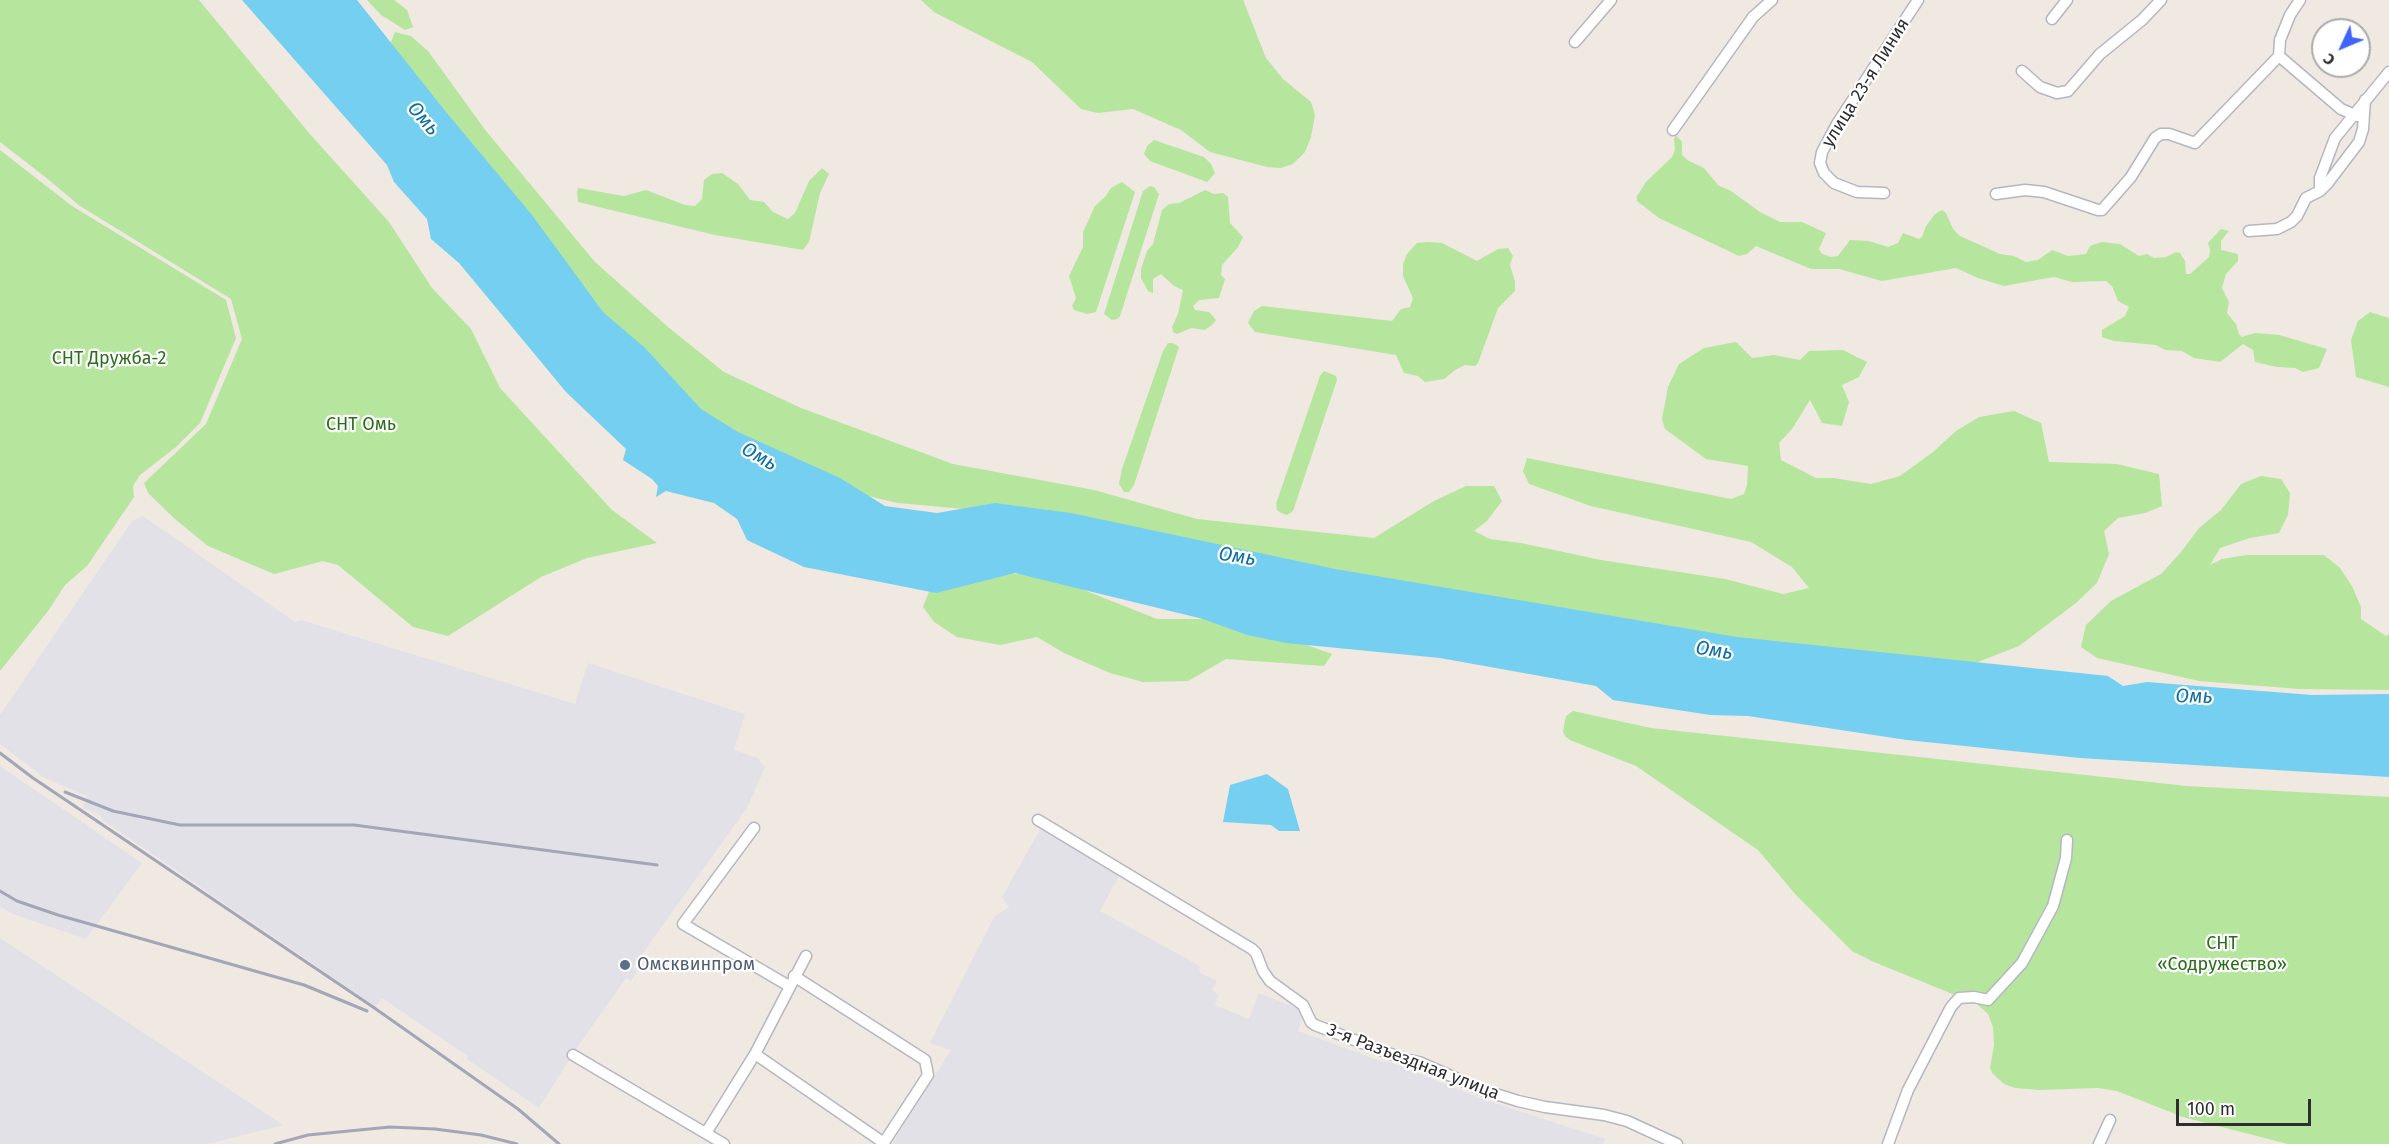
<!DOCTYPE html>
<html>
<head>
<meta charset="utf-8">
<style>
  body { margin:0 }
  #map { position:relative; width:2389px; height:1144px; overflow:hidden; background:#efe9e1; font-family:"Fira Sans",sans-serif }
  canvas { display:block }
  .north { position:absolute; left:2311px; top:18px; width:60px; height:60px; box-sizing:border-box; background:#fff; border:2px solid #ababab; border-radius:50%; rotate:226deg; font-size:16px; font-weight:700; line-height:24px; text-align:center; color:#2e2e2e }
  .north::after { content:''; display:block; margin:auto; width:21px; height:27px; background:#4264fb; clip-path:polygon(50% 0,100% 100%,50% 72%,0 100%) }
  .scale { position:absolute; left:2176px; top:1099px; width:135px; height:27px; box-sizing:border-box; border:3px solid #2e2e2e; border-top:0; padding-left:8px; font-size:18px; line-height:21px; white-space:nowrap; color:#2e2e2e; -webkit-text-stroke:4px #fff; paint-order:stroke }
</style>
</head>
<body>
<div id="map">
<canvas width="2389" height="1144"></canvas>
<div class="north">С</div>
<div class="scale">100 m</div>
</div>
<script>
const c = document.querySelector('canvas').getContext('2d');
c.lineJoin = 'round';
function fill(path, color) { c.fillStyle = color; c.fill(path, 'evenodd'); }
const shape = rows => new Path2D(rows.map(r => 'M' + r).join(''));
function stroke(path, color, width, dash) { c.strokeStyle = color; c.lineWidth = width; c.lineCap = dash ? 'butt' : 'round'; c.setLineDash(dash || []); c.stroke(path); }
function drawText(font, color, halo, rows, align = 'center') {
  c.font = font + ' "Fira Sans",sans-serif'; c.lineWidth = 4.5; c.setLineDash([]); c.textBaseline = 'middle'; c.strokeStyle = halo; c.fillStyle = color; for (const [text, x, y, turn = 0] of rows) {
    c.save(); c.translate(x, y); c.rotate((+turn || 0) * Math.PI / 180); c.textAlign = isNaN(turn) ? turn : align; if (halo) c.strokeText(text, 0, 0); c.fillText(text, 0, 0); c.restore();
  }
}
const industrial = shape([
  [143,516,295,622,301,620,575,704,588,663,745,714,734,750,757,758,765,767,747,808,650,943,633,968,637,971,631,981,626,978,576,1049,539,1108,467,1059,468,1056,382,998,376,1007,104,821,99,814,83,808,87,796,43,777,0,744,0,715,132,521],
  [0,766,142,863,86,939,10,913,0,906],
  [1041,828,1119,876,1100,911,1200,966,1199,972,1217,981,1212,990,1219,995,1215,1005,1249,1019,1259,993,1304,1011,1298,1031,1386,1063,1387,1061,1485,1100,1605,1139,1603,1144,892,1144,951,1050,930,1043,994,917,1009,907,1002,897],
  [0,938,283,1125,208,1144,0,1144]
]);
const green = shape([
  [0,0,199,0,309,133,389,222,432,288,471,329,500,388,612,510,657,543,587,558,541,577,448,636,413,627,338,565,323,561,274,574,208,546,175,519,148,493,144,483,206,424,242,339,231,299,80,206,44,176,0,142],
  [367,0,394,0,407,10,413,27,405,30,381,15],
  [921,0,1243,0,1266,58,1283,79,1311,102,1315,115,1311,137,1305,152,1293,164,1281,168,1267,167,1210,152,1181,130,1133,109,1098,113,1081,109,1032,62,934,12],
  [395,32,411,36,428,51,486,131,595,262,668,327,724,372,801,408,953,464,1094,490,1197,519,1374,538,1434,501,1466,486,1494,486,1502,501,1487,521,1474,531,1490,539,1521,543,1601,560,1725,579,1783,594,1809,588,1792,567,1751,542,1591,506,1529,484,1523,471,1527,458,1731,499,1744,494,1747,485,1748,466,1706,459,1665,429,1662,419,1668,387,1679,364,1704,348,1736,342,1752,358,1774,355,1800,360,1809,351,1843,350,1867,362,1859,377,1842,385,1849,402,1842,426,1822,423,1810,400,1792,429,1779,443,1781,460,1816,478,1833,478,1871,484,1900,476,1933,452,1956,431,1979,417,2014,411,2041,423,2049,462,2117,464,2159,474,2162,506,2145,513,2118,518,2104,531,2109,554,2097,583,2076,603,2019,646,1955,671,1899,670,1019,514,898,503,847,491,705,419,615,334,388,50],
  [1676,135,1682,142,1682,155,1689,161,1704,168,1718,185,1731,191,1760,212,1780,222,1802,222,1826,233,1819,249,1821,253,1830,257,1838,256,1850,240,1869,241,1888,247,1898,243,1903,233,1919,239,1922,237,1926,226,1935,214,1942,210,1946,213,1953,229,1960,236,2000,254,2014,256,2026,262,2038,260,2052,250,2068,256,2086,254,2090,246,2102,242,2120,244,2139,256,2147,254,2154,258,2166,257,2176,252,2180,253,2185,261,2186,274,2190,274,2209,257,2210,250,2208,243,2221,229,2229,231,2221,241,2221,250,2238,254,2238,261,2226,274,2222,288,2229,302,2227,313,2236,324,2239,334,2242,337,2255,333,2279,335,2327,349,2319,368,2303,372,2295,368,2277,367,2255,362,2253,350,2243,344,2220,362,2194,358,2182,351,2165,350,2156,345,2114,341,2102,337,2102,330,2125,316,2129,307,2118,301,2112,286,2106,281,2072,282,2054,277,2004,286,1978,278,1956,268,1882,281,1839,269,1811,269,1756,246,1747,254,1739,256,1659,218,1637,201,1637,196,1646,182,1672,157,1675,150,1674,139],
  [1154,140,1204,157,1211,164,1215,173,1207,182,1150,161,1144,154,1147,146],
  [0,150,72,206,226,300,236,338,200,423,176,447,140,475,133,486,134,497,87,566,65,585,48,611,0,671],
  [822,168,829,174,820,193,809,242,803,250,715,235,578,202,577,192,578,188,624,196,646,190,685,205,695,206,702,199,704,180,712,174,722,173,738,184,750,200,764,202,773,212,788,219,795,213,809,181],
  [1122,182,1135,192,1096,312,1087,314,1074,310,1072,306,1076,298,1069,276,1083,247,1083,232,1095,206,1105,197,1111,188],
  [1150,186,1154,187,1159,194,1120,316,1117,319,1112,320,1104,314,1143,191],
  [1205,190,1214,194,1223,193,1228,197,1230,223,1243,237,1238,247,1222,265,1221,275,1225,279,1219,298,1199,300,1193,306,1195,310,1209,312,1216,320,1213,324,1205,330,1191,328,1177,334,1173,332,1172,327,1178,314,1183,290,1174,286,1161,274,1153,279,1153,293,1148,291,1141,278,1141,269,1147,251,1153,244,1162,210,1169,204,1179,203],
  [1427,242,1442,243,1477,261,1498,249,1508,248,1513,256,1510,265,1515,281,1515,291,1498,308,1478,363,1475,366,1465,365,1455,370,1444,379,1425,382,1418,376,1404,373,1396,355,1255,332,1248,323,1254,311,1262,306,1392,321,1401,309,1410,307,1413,298,1403,276,1403,264,1407,254,1417,243],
  [2370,312,2389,318,2389,387,2356,377,2351,340,2358,321],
  [1168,343,1173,343,1179,347,1134,485,1129,492,1124,492,1119,484,1122,469,1163,351],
  [1324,371,1336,376,1337,380,1293,511,1287,515,1281,513,1277,510,1276,504,1320,376],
  [2261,476,2281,479,2290,493,2288,515,2279,533,2250,538,2220,548,2210,565,2222,559,2247,555,2324,555,2340,568,2352,586,2361,607,2361,619,2386,636,2389,634,2389,690,2299,689,2199,681,2097,658,2081,647,2086,625,2111,601,2161,574,2181,552,2199,528,2221,510,2241,484],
  [985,571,1051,577,1157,619,1221,619,1267,631,1332,654,1324,666,1226,659,1188,681,1143,682,1110,673,1064,653,1037,637,1000,645,957,637,934,622,923,607,931,587],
  [1573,711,1651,728,2187,786,2389,797,2389,1144,2288,1144,2183,1117,2117,1091,2098,1088,2039,1090,2015,1088,2004,1084,1992,1073,1990,1068,1994,1045,1993,1027,1988,1014,1977,1004,1874,962,1852,951,1796,895,1758,850,1636,766,1570,740,1565,736,1563,731,1566,716]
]);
const water = shape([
  [242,0,357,0,446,112,532,215,603,312,645,348,701,409,738,432,840,478,885,506,937,513,995,503,1071,513,1335,569,1737,637,2108,676,2123,686,2147,682,2312,695,2389,694,2389,777,2080,758,1907,740,1748,716,1710,715,1613,700,1596,686,1440,658,1286,643,1247,635,1203,619,1015,573,936,593,804,567,747,540,737,519,714,503,666,491,656,497,658,486,652,479,623,460,626,449,566,392,459,263,431,239,427,219,394,182,387,165],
  [1267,774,1288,789,1300,831,1279,831,1271,825,1223,822,1230,785]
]);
const street = shape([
  [2052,19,2067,0],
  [1575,42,1611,0],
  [2279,56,2341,109,2357,116],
  [2022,71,2040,87,2057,93,2068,91,2100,54,2142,20,2161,0],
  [1673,130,1753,17,1772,0],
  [2320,191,2327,184,2359,142,2363,129,2365,100],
  [1884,193,1857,192,1834,183,1824,173,1820,163,1822,152,1837,124,1918,0],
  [1996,194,2025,190,2044,192,2098,210,2102,210,2131,177,2155,138,2161,134,2169,134,2195,143,2279,56,2280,40,2290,15,2300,0],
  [2249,231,2277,229,2291,222,2297,216,2306,198,2320,191,2320,178,2335,138,2389,72],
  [1038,820,1252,949,1256,953,1263,971,1270,981,1303,1005,1311,1022,1315,1025,1404,1059,1419,1062,1483,1090,1518,1101,1545,1107,1604,1115,1627,1121,1677,1144],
  [754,828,683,924,789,986],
  [794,976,925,1060,928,1075,883,1144],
  [755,1054,884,1143],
  [573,1055,724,1144],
  [706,1133,755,1054,806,956],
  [1888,1144,1908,1090,1951,1007,1959,998,1974,997,1988,1000,2022,963,2053,906,2066,858,2067,840],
  [2099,1144,2110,1120]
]);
const rail = shape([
  [0,753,33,778,373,1007,518,1109,559,1144],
  [65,792,113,811,180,825,354,825,657,865],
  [0,891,17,901,58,915,304,985,367,1011],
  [275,1144,308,1135,390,1127,435,1129,481,1135,517,1144]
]);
const markers = [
  [625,965,6,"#5c6f8a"]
];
const streetNames = [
  ["улица 23-я Линия",1866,83,-58],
  ["3-я Разъездная улица",1413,1062,21]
];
const parkNames = [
  ["СНТ Дружба-2",109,359],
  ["СНТ Омь",361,425],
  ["СНТ",2222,944],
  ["«Содружество»",2222,965]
];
const serviceNames = [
  ["Омсквинпром",637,965]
];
const waterNames = [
  ["Омь",423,119,49],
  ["Омь",759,457,30],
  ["Омь",1237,557,9],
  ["Омь",1714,651,9],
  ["Омь",2194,697,1]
];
fill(industrial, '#e3e1e8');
fill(green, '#b6e59e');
fill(water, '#75cff0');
stroke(street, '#b4b7c1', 13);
stroke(street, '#fff', 10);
stroke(rail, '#a3a6b8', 3);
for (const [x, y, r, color] of markers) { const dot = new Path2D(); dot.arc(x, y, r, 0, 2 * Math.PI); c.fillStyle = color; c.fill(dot); stroke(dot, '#fff', 2); }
drawText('18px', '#2e2e2e', '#fff', streetNames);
drawText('18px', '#2c6e1b', '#fff', parkNames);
drawText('18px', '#4e5e75', '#fff', serviceNames, 'left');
drawText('italic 20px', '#0d6fa3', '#fff', waterNames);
</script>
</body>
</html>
